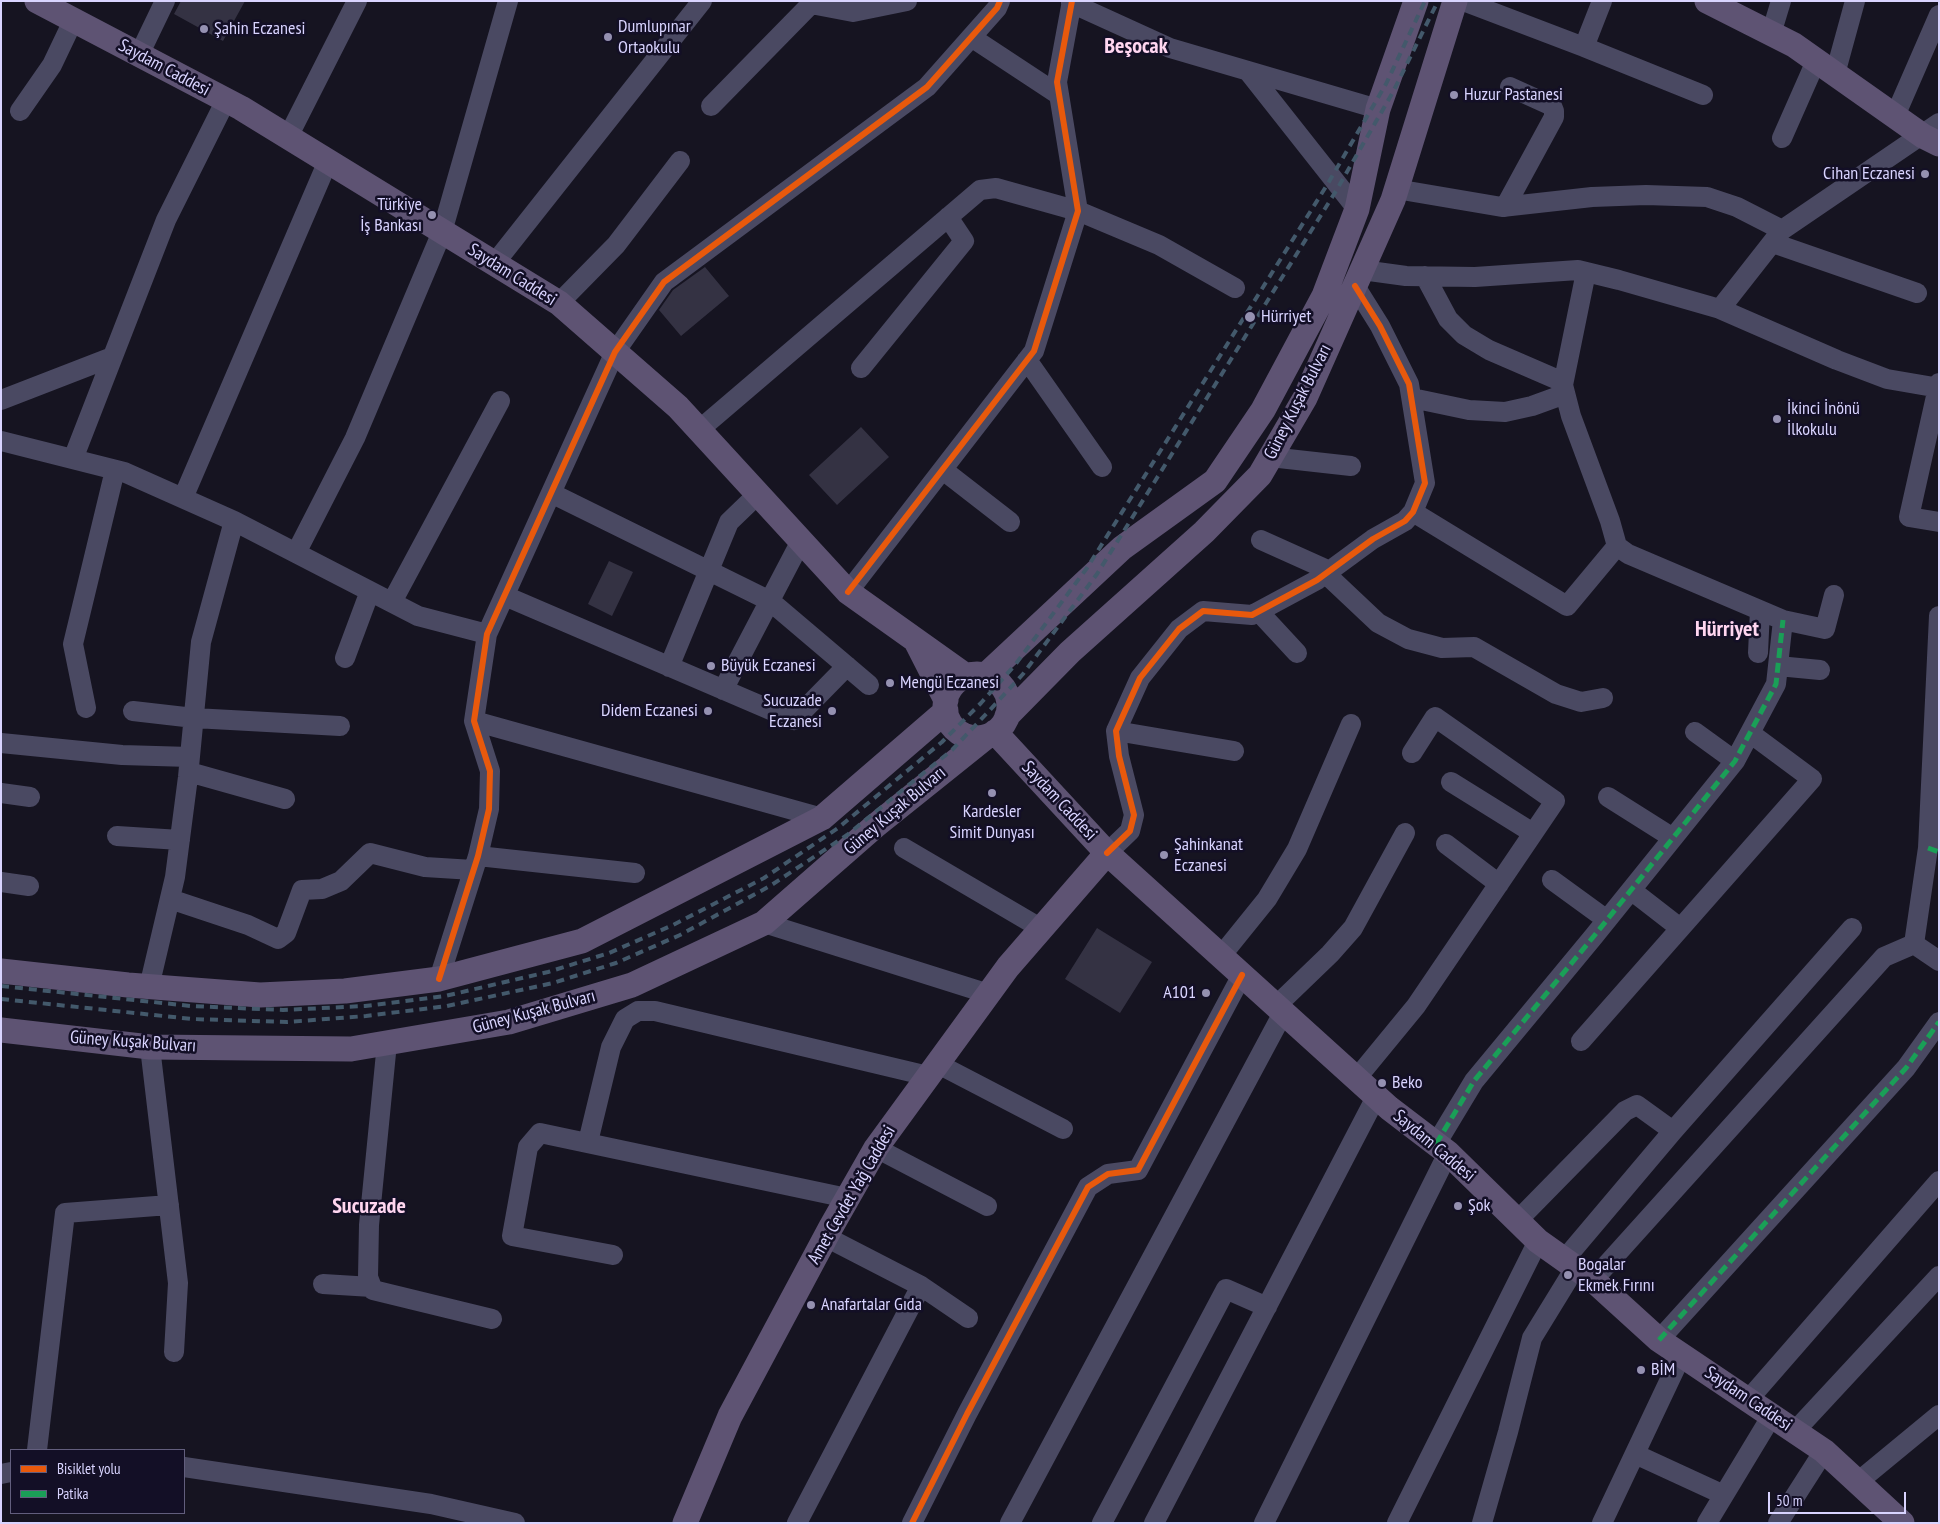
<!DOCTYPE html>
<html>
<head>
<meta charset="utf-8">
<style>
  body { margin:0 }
  #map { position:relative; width:1940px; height:1524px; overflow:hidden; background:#161421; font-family:"PT Sans Narrow",sans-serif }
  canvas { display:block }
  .frame { position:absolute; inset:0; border:2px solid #d9d4ff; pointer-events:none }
  .legend { position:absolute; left:10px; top:1449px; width:175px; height:65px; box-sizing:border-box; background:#130f26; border:1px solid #625e7d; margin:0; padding:6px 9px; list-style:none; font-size:15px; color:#d9d4ff }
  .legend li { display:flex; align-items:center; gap:10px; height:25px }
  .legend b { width:25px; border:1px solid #625e7d }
  .scale { position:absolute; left:1768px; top:1492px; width:138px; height:22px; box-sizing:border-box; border:2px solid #d9d4ff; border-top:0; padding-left:6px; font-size:15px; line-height:18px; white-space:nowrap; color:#d9d4ff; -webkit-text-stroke:4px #130f26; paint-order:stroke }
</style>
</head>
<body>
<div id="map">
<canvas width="1940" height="1524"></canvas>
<div class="frame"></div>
<ul class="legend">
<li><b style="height:6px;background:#e8590c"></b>Bisiklet yolu</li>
<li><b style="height:6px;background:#1a9f57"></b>Patika</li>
</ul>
<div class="scale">50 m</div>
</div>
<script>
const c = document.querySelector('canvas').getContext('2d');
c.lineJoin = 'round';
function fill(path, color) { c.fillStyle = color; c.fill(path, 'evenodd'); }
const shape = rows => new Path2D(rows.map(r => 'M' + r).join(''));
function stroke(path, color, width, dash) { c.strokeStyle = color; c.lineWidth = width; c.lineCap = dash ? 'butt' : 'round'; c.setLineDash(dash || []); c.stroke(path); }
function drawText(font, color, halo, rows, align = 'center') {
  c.font = font + ' "PT Sans Narrow",sans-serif'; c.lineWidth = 5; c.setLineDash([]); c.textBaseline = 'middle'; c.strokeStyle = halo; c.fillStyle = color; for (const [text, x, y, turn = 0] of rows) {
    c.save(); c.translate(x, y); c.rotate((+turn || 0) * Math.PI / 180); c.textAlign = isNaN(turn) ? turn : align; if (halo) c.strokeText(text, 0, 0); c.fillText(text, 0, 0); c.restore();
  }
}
const building = shape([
  [181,1,245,1,223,41,174,14],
  [705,267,729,296,681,336,659,310,673,290],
  [861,427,889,457,837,505,809,475],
  [609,561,633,572,612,616,588,604],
  [1097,928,1152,962,1120,1013,1065,979]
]);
const minor = shape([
  [809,1,811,4,853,12,907,1],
  [1463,1,1584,47],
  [1602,1,1584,47,1703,95],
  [1071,3,1170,48,1378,109],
  [1771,34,1781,1],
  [971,37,1059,95],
  [139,55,165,1],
  [1248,71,1357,209],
  [1835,74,1855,1],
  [711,106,811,4],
  [20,111,52,65,73,21],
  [1895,116,1939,15],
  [288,137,357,1],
  [1782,138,1816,61],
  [1396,189,1502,207,1592,197,1646,195,1707,197,1737,207,1782,230],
  [1505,207,1554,117,1554,111,1552,106,1510,87],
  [1773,243,1917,293],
  [494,264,702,1],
  [1362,270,1406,276,1475,277,1578,270,1619,280,1720,309,1837,360,1887,379,1939,388],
  [1425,276,1448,319,1464,335,1489,350,1556,379,1563,385,1571,416,1610,521,1617,546,1628,554,1783,620,1825,629,1834,595],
  [559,303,616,245,680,161],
  [1720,309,1782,230,1939,123],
  [1027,360,1102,467],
  [861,368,964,241,948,217],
  [1939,383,1909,517,1939,522],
  [1563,385,1586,272],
  [1412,398,1469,410,1505,412,1532,406,1565,394],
  [1,400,112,357],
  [699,430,980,190,996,188,1078,211,1159,245,1235,288],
  [1,441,124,472,234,521,418,616,487,634],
  [1270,457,1351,466],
  [73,459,166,220,226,100],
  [943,470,1010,522],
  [551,493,770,601,869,685],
  [183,498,328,161],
  [1413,512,1567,606,1617,546],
  [1261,540,1330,571],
  [296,553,355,438,442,232,508,1],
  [1326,574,1378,623,1408,639,1442,648,1474,647,1556,694,1581,702,1603,698],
  [848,592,1034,351,1078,211,1057,82,1072,1],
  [505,596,794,720,847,666],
  [392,602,500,401],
  [1259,612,1297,653],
  [1758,653,1760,610],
  [345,658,370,591],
  [1778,666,1820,670],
  [669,667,729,522,758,494],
  [723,690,801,541],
  [86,708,73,644,115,470],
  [133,711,194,718,340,726],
  [474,721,822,818],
  [1116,731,1234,751],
  [1695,732,1735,761],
  [1,743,122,755,190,757],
  [189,772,285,799],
  [1451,782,1533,833],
  [1,793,30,797],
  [1608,797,1673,838],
  [117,836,180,840],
  [1446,844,1499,884],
  [904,848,1042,929],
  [1107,853,1130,831,1134,815,1119,756,1116,731,1140,678,1179,629,1203,611,1252,615,1317,580,1373,539,1405,521,1413,512,1425,483,1409,384,1380,326,1355,286],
  [478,856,635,873],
  [1552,880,1607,920],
  [1,882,29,886],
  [1631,890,1680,928],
  [170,899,248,925,278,939,286,933,302,890,322,889,341,881,370,853,425,867,473,870],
  [764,923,989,994],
  [1914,944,1928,848,1939,616],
  [1221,956,1267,899,1297,849,1351,724],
  [439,979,478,856,489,809,490,771,474,721,487,634,615,352,664,282,927,87,997,8,1000,1],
  [149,987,175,877,188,777,201,642,234,521],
  [1276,1006,1330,954,1353,928,1405,833],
  [1581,1041,1812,779,1750,733],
  [387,1043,369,1225,368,1277,373,1290,492,1319],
  [150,1047,178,1283,174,1352],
  [938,1064,1063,1129],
  [1356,1079,1416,1006,1555,801,1435,717,1412,753],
  [588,1142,611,1047,625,1019,638,1011,655,1011,928,1076],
  [1436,1144,1474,1081,1594,936,1735,761,1776,684,1783,620],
  [876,1148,987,1206],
  [1517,1221,1625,1111,1637,1105,1673,1131],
  [826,1237,921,1286,968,1318],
  [613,1255,512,1236,528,1147,540,1133,847,1198],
  [1564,1260,1673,1131,1852,928],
  [1593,1280,1884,957,1914,944,1939,961],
  [323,1284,372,1287],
  [1659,1340,1906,1068,1939,1022],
  [1748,1400,1939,1181],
  [1795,1431,1939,1276],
  [37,1450,65,1213,169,1205],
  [1635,1454,1724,1495],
  [184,1467,431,1504,515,1523],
  [1,1474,11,1472],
  [1859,1481,1939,1415],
  [797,1523,921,1286],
  [912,1523,967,1414,1088,1187,1108,1174,1138,1170,1242,975],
  [1010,1523,1283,1013],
  [1102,1523,1226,1289,1267,1307],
  [1154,1523,1376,1097],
  [1264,1523,1448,1153],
  [1397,1523,1538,1241],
  [1482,1523,1508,1432,1532,1338,1575,1268],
  [1602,1523,1682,1354],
  [1707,1523,1771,1417],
  [1778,1523,1824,1451]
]);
const major = shape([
  [37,1,241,108,559,303,678,407,848,592,966,676],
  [1707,1,1794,45,1923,136,1939,144],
  [917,643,946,700],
  '945 706a32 32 0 1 1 64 0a32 32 0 1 1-64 0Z',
  [986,675,1122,548,1215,481,1263,410,1324,296,1357,209,1378,109,1416,1],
  [1007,716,1070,652,1204,532,1260,475,1305,398,1393,200,1455,1],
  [995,732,1107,853,1389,1108,1448,1153,1538,1241,1593,1280,1659,1340,1824,1451,1902,1523],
  [1,971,128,985,260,995,345,991,439,979,582,941,822,818,946,711],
  [1,1030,150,1047,351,1049,509,1022,632,985,764,923,875,826,986,737],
  [685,1523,730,1416,831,1227,876,1148,1008,967,1107,853]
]);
const rail = shape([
  [1,986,191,1006,283,1010,365,1006,445,996,548,972,609,953,673,925,764,878,838,828,942,742,981,703,1015,665,1087,568,1327,185,1386,84,1425,1],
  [1,999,192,1019,287,1022,366,1016,447,1006,553,983,616,963,680,935,770,886,847,835,952,750,989,711,1023,674,1097,574,1336,191,1393,92,1438,1]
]);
const quiet = shape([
  [1928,848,1939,852],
  [1436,1144,1474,1081,1594,936,1735,761,1776,684,1783,620],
  [1659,1340,1906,1068,1939,1022]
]);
const cycleway = shape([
  [848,592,1034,351,1078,211,1057,82,1072,1],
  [1107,853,1130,831,1134,815,1119,756,1116,731,1140,678,1179,629,1203,611,1252,615,1317,580,1373,539,1405,521,1413,512,1425,483,1409,384,1380,326,1355,286],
  [439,979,478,856,489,809,490,771,474,721,487,634,615,352,664,282,927,87,997,8,1000,1],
  [912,1523,967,1414,1088,1187,1108,1174,1138,1170,1242,975]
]);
const markers = [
  [204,29,5,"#9591b1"],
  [608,37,5,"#9591b1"],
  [1454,95,5,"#9591b1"],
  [1925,174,5,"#9591b1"],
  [432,215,5,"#9591b1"],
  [1250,317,6,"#9591b1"],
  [1777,419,5,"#9591b1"],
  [711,666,5,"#9591b1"],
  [890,683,5,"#9591b1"],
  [708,711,5,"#9591b1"],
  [832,711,5,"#9591b1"],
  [992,793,5,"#9591b1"],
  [1164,855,5,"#9591b1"],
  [1206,993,5,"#9591b1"],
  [1382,1083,5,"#9591b1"],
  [1458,1206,5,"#9591b1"],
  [1568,1275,5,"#9591b1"],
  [811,1305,5,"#9591b1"],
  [1641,1370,5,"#9591b1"]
];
const poiNames = [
  ["Dumlupınar",618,27],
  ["Ortaokulu",618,48],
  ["Şahin Eczanesi",214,29],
  ["Huzur Pastanesi",1464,95],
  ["Cihan Eczanesi",1915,174,"right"],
  ["Türkiye",422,205,"right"],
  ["İş Bankası",422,226,"right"],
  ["Hürriyet",1261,317],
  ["İkinci İnönü",1787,409],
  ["İlkokulu",1787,430],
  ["Büyük Eczanesi",721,666],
  ["Mengü Eczanesi",900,683],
  ["Sucuzade",822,701,"right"],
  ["Eczanesi",822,722,"right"],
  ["Didem Eczanesi",698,711,"right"],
  ["Kardesler",992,812,"center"],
  ["Simit Dunyası",992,833,"center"],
  ["Şahinkanat",1174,845],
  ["Eczanesi",1174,866],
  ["A101",1196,993,"right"],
  ["Beko",1392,1083],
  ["Şok",1468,1206],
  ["Bogalar",1578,1265],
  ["Ekmek Fırını",1578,1286],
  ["Anafartalar Gıda",821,1305],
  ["BİM",1651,1370]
];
const streetNames = [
  ["Saydam Caddesi",164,68,28],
  ["Saydam Caddesi",512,275,32],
  ["Güney Kuşak Bulvarı",1298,402,-63],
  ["Saydam Caddesi",1059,801,47],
  ["Güney Kuşak Bulvarı",895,811,-40],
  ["Güney Kuşak Bulvarı",534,1012,-15],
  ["Güney Kuşak Bulvarı",133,1042,4],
  ["Saydam Caddesi",1434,1146,40],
  ["Amet Cevdet Yağ Caddesi",852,1195,-60],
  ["Saydam Caddesi",1748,1399,34]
];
const districtNames = [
  ["Beşocak",1136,47],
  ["Hürriyet",1727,630],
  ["Sucuzade",369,1207]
];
fill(building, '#343243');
stroke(minor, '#4a4962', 20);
stroke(major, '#5e5373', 25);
stroke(rail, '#43596b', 4, [8, 6]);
stroke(quiet, '#1a9f57', 5, [10, 5]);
stroke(cycleway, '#e8590c', 6);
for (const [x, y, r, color] of markers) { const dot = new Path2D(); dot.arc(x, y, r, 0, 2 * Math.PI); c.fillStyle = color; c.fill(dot); stroke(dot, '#130f26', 2); }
drawText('18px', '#d9d4ff', '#130f26', poiNames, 'left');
drawText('18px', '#d9d4ff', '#130f26', streetNames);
drawText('bold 22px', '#ffd6f0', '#130f26', districtNames);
</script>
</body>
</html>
